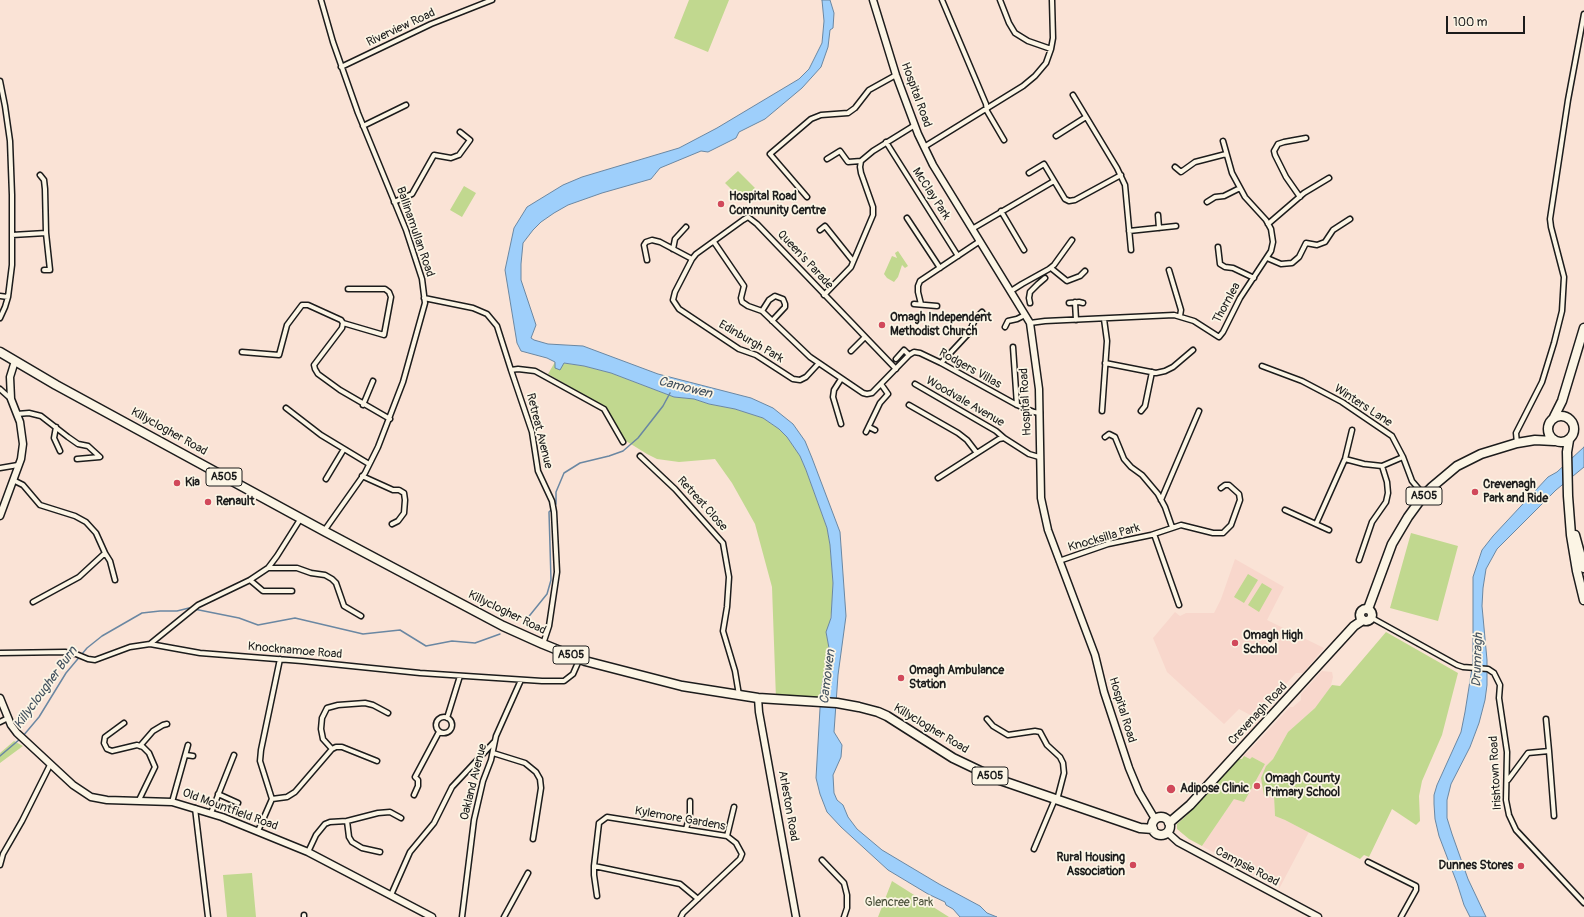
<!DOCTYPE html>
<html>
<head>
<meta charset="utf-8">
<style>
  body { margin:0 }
  #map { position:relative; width:1584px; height:917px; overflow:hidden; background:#fae3d6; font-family:Pangolin,sans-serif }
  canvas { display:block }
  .scale { position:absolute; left:1446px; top:16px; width:79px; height:18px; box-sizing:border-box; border:2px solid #1c1c1c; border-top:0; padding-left:5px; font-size:12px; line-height:14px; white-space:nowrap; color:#1c1c1c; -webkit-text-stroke:3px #fcf5e5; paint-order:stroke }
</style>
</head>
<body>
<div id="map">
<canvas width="1584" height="917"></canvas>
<div class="scale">100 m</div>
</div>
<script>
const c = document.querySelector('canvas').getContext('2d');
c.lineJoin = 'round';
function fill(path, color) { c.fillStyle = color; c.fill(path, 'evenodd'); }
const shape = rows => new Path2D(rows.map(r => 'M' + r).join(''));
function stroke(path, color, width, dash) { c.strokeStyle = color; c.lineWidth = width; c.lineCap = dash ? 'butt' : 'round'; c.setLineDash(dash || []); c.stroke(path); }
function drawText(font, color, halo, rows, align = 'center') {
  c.font = font + ' Pangolin,sans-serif'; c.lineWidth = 3.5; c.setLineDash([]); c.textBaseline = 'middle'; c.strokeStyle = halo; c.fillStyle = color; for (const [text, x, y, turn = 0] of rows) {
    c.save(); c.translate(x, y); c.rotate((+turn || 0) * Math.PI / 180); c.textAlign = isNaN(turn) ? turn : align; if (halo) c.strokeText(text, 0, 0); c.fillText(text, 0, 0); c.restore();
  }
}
const built = shape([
  [1235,559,1284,587,1267,620,1324,648,1303,673,1296,673,1286,684,1278,697,1251,731,1246,728,1252,716,1239,709,1224,724,1167,672,1153,638,1175,612,1180,616,1186,613,1214,613,1221,599],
  [1322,671,1332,672,1333,677,1330,689,1315,708,1288,732,1273,759,1266,766,1274,796,1275,816,1285,820,1309,832,1279,889,1279,882,1261,872,1255,875,1202,846,1234,799,1265,764,1252,757,1250,759,1242,755,1248,752,1290,707,1293,707,1301,700,1301,694]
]);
const green = shape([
  [689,0,729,0,708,52,674,38],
  [738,171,755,188,743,201,725,183],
  [464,186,476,193,462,217,450,210],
  [898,251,908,266,905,268,902,265,898,277,894,282,887,278,884,274,892,256,897,258,895,253],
  [555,362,584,366,611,373,674,397,694,399,709,404,735,409,763,418,779,429,787,437,800,456,806,470,827,528,830,545,833,583,832,602,830,623,826,632,829,648,820,700,776,699,772,587,755,524,732,483,715,459,679,462,657,459,647,454,626,441,605,407,548,374],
  [1411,533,1458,546,1438,621,1390,608],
  [1248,574,1258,580,1244,603,1234,597],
  [1262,583,1272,589,1259,612,1248,605],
  [1386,632,1458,673,1442,735,1422,781,1419,796,1420,821,1416,825,1392,809,1369,857,1364,855,1360,859,1285,820,1275,816,1274,796,1264,795,1261,778,1266,766,1273,759,1288,732,1315,708,1332,685,1340,686],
  [14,741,23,746,0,763,0,753],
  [1244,756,1250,759,1252,757,1265,764,1244,802,1234,799,1202,846,1189,839,1177,829,1177,824,1186,816,1213,784,1238,759,1242,759],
  [252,873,256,917,227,917,223,875],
  [892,881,949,917,878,917]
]);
const water = shape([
  [822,0,830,0,834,13,833,28,830,30,828,47,821,67,802,88,765,119,739,132,736,138,708,152,701,151,660,168,651,179,602,193,568,205,554,213,541,222,533,230,523,243,521,264,521,280,536,325,531,338,534,340,548,344,583,346,658,374,751,398,773,408,793,424,805,441,812,458,840,532,846,616,838,675,834,732,842,745,841,757,833,775,834,793,837,800,843,805,848,817,857,829,882,850,939,884,980,906,987,913,997,917,960,917,953,909,946,905,945,902,928,894,888,870,841,827,827,812,820,794,816,778,821,691,829,648,826,632,831,618,833,583,830,545,827,528,806,470,800,456,787,437,779,429,763,418,735,409,709,404,694,399,674,397,611,373,584,366,564,363,560,370,555,368,555,362,547,358,521,351,517,343,505,270,514,228,527,207,563,185,582,177,679,148,717,128,799,79,809,69,822,43,824,21,822,0],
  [1584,447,1584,467,1556,490,1497,549,1486,569,1483,588,1482,606,1487,660,1487,685,1485,700,1479,723,1470,747,1451,784,1447,800,1447,818,1452,834,1468,879,1486,917,1470,917,1464,905,1457,883,1439,836,1435,819,1434,804,1434,795,1437,785,1461,732,1465,712,1473,662,1473,577,1482,550,1493,536,1548,477,1557,472,1584,447]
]);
const stream = shape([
  [554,506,556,504,556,492,564,473,580,463,609,456,623,451,638,438,663,406,670,393],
  [526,620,547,594,551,580,549,512,552,509],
  [23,736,39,717,66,673,87,648,102,636,142,613,160,611,177,611,189,608,239,618,258,625,295,618,363,634,400,630,426,646,452,641,475,643,500,634],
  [0,756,20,739]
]);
const street = shape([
  [321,0,333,42,358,113,406,230,422,279,425,303,403,382,378,447,365,473,324,531],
  [942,0,986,104,987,111,1004,140],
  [1000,0,1009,23,1015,33,1028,41,1051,49],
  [341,67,431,24,492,0],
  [0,81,5,106,10,141,12,195,12,265,8,297,5,307,0,318],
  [1073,95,1117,168,1125,185,1131,250],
  [363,126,406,105],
  [1056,136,1086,117],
  [886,142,958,256],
  [924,147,1023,86,1035,76,1046,63,1051,49,1053,38,1052,0],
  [827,159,840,151,848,162,861,161],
  [1175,167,1181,172,1195,162,1226,154],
  [1029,173,1044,164,1065,199,1069,201,1075,200,1121,175],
  [807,197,770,154,811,119,821,115,848,113,855,108,869,90,896,75],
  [1300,197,1286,177,1275,155,1274,151,1278,144,1284,142,1306,138],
  [394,202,412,194,434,155,451,158,459,155,470,140,460,132],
  [1207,202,1215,197,1224,196,1240,188],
  [1001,211,1024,250],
  [1158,215,1159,228],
  [907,218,940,268],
  [1268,224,1304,193,1329,178],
  [972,229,1054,181],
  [820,230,825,226,853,261],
  [1129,231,1176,226],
  [12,235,46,233,45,189,44,180,40,175],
  [714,242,744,286,741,298,742,302,748,306,762,311,810,357,863,393,867,394,872,393,909,355,914,352,920,353,941,363,1017,405,1034,412,1040,413],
  [1218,247,1220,264,1225,267,1233,268,1254,278],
  [673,249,675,239,686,227],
  [1267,258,1281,264,1292,263,1299,257,1306,243,1317,245,1325,242,1333,230,1350,219],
  [647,260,644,245,646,242,652,240,660,242,692,259],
  [1051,268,1067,281,1080,276,1085,271],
  [44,270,50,270,46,233],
  [1169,270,1181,310,1180,316],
  [1011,291,1022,284,1049,269,1054,265,1072,240],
  [824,295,851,267,873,215,873,207,861,173,860,167,861,161,873,151,915,125],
  [0,296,8,297],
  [424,298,473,308,487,314,497,326,511,370],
  [1075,302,1076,320],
  [1030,303,1029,298,1030,292,1038,284,1045,278],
  [1069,303,1079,302,1083,303],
  [914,304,937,306],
  [921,304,918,292,918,286,920,281,980,241],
  [762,311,769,300,775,296,783,299,785,304,785,307,772,321],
  [343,323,384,335,391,297,389,292,385,289,348,289],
  [1030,323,1045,321,1174,315,1194,321,1219,337,1223,332,1240,298,1271,251,1273,242,1271,229,1266,220,1245,197,1232,173,1223,141],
  [1005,327,1008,321,1017,319,1025,315],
  [1013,347,1017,405],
  [851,351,865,337],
  [242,352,279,355,287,325,302,305,308,305,341,320,343,323,342,328,314,365,315,369,318,374,340,390,390,419],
  [896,359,904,350,909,355],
  [941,363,968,334,976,318,982,312],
  [1105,363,1156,373,1165,371,1173,367,1193,350],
  [818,364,806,377,800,380,793,379,756,355,739,349,679,309,673,300,675,292,692,259,696,254,743,220,748,217,757,224,896,369],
  [1262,366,1302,381,1342,402,1392,436,1403,457,1412,481,1424,495],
  [841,379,834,390,833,397,841,424],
  [915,384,996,431,1004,438],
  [0,389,11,399],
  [363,405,373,381],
  [909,405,958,433,967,440,977,453],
  [286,408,321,435,369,464],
  [1102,411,1107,341,1104,319],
  [1141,411,1145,406,1152,372],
  [17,414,29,413,41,416,68,437,78,444,88,446,100,457,77,459],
  [56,427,54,438,60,451],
  [869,427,875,430],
  [866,432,880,403,888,394,881,384],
  [1105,437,1109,434,1115,437,1124,459,1131,467,1142,475,1158,494,1165,507,1172,527],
  [1517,443,1516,433,1542,382,1554,343,1562,311,1564,277,1551,227,1550,219,1568,100,1584,14],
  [640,456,675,489,723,543,729,577,727,607,723,631,735,671,739,695],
  [1345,459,1364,464,1382,466,1403,457],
  [0,468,18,465],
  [362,476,393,490,399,490,404,493,405,500,404,513,398,521,392,524],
  [938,478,999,439,1004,438,1029,454,1039,457],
  [326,479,344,449],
  [13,480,23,485,40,505,75,516,86,522,96,533,105,553,79,577,33,602],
  [1161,500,1199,411],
  [1285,510,1329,530],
  [1316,524,1345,459,1352,430],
  [1154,534,1179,605],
  [1108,544,1109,535],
  [105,553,110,561,115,580],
  [1359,560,1372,522,1386,502,1388,493,1387,482,1382,466],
  [1059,561,1108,544,1151,535,1181,525,1213,533,1223,533,1231,525,1240,500,1239,494,1229,485,1225,485,1221,488],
  [268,568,297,568,311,573,325,575,332,579,336,583,344,606,361,616],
  [250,580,263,591,292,591],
  [1372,618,1457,665,1463,667,1488,669,1494,673,1500,685,1499,698,1507,752,1506,800,1509,815,1516,830,1584,903],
  [150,644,198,605,250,580,268,568,277,556,301,518],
  [543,644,549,626,557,572,554,512,552,501,538,471,532,432,511,370,518,369,535,371,604,409,623,442],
  [0,653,65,652,76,654,88,659,95,660,130,647,150,644,200,653,302,661,420,673,542,681,564,681,573,674,580,658],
  '436 725a8 8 0 1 1 16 0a8 8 0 1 1-16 0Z',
  [447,718,460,676],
  [987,719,993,726,1008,735,1035,731,1040,732,1047,745,1060,757,1063,763,1064,773,1057,800],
  [1546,719,1549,751],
  [0,722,8,718],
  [124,723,105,737,104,743,107,749,112,751,137,745,143,747,149,753,155,767,139,800],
  [140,746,153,731,163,725,167,724],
  [332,749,323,739,321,729,322,718,327,708,338,705,365,703,373,705,388,713],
  [493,753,525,763,536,772,540,779,541,788,533,839],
  [186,755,193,756],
  [1508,780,1528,753,1549,751,1554,816],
  [218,794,238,803],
  [414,795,418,786,418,780,415,777,439,732],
  [272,799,260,761,261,750,280,659],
  [172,802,188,745],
  [195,808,208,917],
  [211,813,234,755],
  [347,821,378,813,390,812,401,818],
  [686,829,690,814,690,801],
  [258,831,272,799,287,797,295,792,332,749,336,747,342,747,377,761],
  [727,836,734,807],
  [1034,849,1055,799],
  [308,852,316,835,325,824,330,822,347,821,349,837,352,842,362,848,380,852],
  [822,860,844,883,847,895,847,908,844,917],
  [1368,862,1416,886,1416,890,1401,917],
  [0,865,3,854,22,821,50,765],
  [594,866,594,875,597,896],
  [391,895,410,852,434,823,452,787,494,742],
  [304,915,304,917],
  [462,917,474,820,483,781,491,760,496,736,521,680],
  [504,917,528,873],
  [681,917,683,913,740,859,742,854,736,843,727,836,607,817,599,823,594,866,680,884,698,899]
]);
const secondary = shape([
  [873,0,896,75,918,134,933,165,1030,323,1039,389,1041,498,1048,530,1095,655,1104,692,1129,768,1139,792,1155,819],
  [0,516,21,459,23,444,20,422,11,399,10,377,15,361],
  [0,698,11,725,17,733,73,785,91,797,107,800,172,802,222,817,308,852,432,917],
  [758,698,759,712,796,917],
  [1167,832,1178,842,1318,917]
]);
const highway = shape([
  [0,352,56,385,324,531,503,626,543,644,585,661,682,686,758,698,837,703,859,707,878,712,887,716,953,758,997,779,1140,828,1153,829],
  '1548 429a13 13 0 1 1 26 0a13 13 0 1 1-26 0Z',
  [1554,417,1562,401,1584,328],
  [1569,440,1567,452,1568,496,1571,535,1577,571,1584,600],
  [1575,535,1584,568],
  [1368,609,1392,544,1408,517,1424,495,1432,487,1457,466,1481,454,1517,443,1535,440,1554,441],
  '1360 615a6 6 0 1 1 12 0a6 6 0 1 1-12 0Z',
  '1152 826a9 9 0 1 1 18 0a9 9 0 1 1-18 0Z',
  [1169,823,1190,805,1354,626,1363,620]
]);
const markers = [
  [721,204,4,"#d1495b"],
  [882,325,4,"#d1495b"],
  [177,483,4,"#d1495b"],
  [1475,492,4,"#d1495b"],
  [208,502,4,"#d1495b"],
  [1235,643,4,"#d1495b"],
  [901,678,4,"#d1495b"],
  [1257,786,4,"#d1495b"],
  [1171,789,5,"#d1495b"],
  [1133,865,4,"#d1495b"],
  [1521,866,4,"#d1495b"]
];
const shields = [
  [224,477,36],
  [1424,496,36],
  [571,655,36],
  [990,776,36]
];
const shieldNames = [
  ["A505",224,477],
  ["A505",1424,496],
  ["A505",571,655],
  ["A505",990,776]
];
const streetNames = [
  ["Riverview Road",401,28,-25],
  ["Hospital Road",916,95,70],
  ["McClay Park",931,194,57],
  ["Ballinamullan Road",415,232,71],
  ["Queen's Parade",805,260,47],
  ["Thornlea",1227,303,-61],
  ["Edinburgh Park",751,342,30],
  ["Rodgers Villas",970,369,29],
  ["Woodvale Avenue",965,402,30],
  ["Hospital Road",1026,402,-93],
  ["Winters Lane",1363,406,33],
  ["Retreat Avenue",539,431,76],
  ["Killyclogher Road",169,432,29],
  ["Retreat Close",702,504,48],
  ["Knocksilla Park",1104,538,-16],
  ["Killyclogher Road",507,613,26],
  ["Knocknamoe Road",295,651,5],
  ["Hospital Road",1122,710,73],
  ["Crevenagh Road",1258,714,-47],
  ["Killyclogher Road",931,729,31],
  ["Irishtown Road",1496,773,-93],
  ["Oakland Avenue",474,782,-76],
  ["Arleston Road",788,806,80],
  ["Old Mountfield Road",230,810,20],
  ["Kylemore Gardens",680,819,10],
  ["Campsie Road",1247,867,28]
];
const poiNames = [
  ["Hospital Road",729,197],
  ["Community Centre",729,211],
  ["Omagh Independent",890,318],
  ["Methodist Church",890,332],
  ["Kia",185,483],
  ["Crevenagh",1483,485],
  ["Park and Ride",1483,499],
  ["Renault",216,502],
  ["Omagh High",1243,636],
  ["School",1243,650],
  ["Omagh Ambulance",909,671],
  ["Station",909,685],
  ["Omagh County",1265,779],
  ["Primary School",1265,793],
  ["Adipose Clinic",1180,789],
  ["Rural Housing",1125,858,"right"],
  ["Association",1125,872,"right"],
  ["Dunnes Stores",1513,866,"right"]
];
const parkNames = [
  ["Glencree Park",899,903]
];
const waterNames = [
  ["Camowen",685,388,14],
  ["Drumragh",1478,660,-88],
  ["Camowen",828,677,-83],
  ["Killyclougher Burn",46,688,-54]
];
fill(built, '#f8d7cc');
fill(green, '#c1d88f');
fill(water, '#9ecffb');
stroke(water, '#6a87a2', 1);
stroke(stream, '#6a87a2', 1.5);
stroke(street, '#1c1c1c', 7);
stroke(secondary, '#1c1c1c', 9);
stroke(highway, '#1c1c1c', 11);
stroke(street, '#fcf5e5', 4);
stroke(secondary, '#fcf5e5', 6);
stroke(highway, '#fcf5e5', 8);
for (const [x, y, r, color] of markers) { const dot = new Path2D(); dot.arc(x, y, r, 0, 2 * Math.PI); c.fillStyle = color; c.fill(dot); stroke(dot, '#fcf5e5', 1.5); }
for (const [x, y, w] of shields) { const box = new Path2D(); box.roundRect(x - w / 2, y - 9, w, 18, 3); c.fillStyle = '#fcf5e5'; c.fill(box); stroke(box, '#1c1c1c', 1); }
drawText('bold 11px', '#1c1c1c', null, shieldNames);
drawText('12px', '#1c1c1c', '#fcf5e5', streetNames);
drawText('bold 12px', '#1c1c1c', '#fcf5e5', poiNames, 'left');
drawText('12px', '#4e543e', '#fcf5e5', parkNames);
drawText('italic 13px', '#43525f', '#fcf5e5', waterNames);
</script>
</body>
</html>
